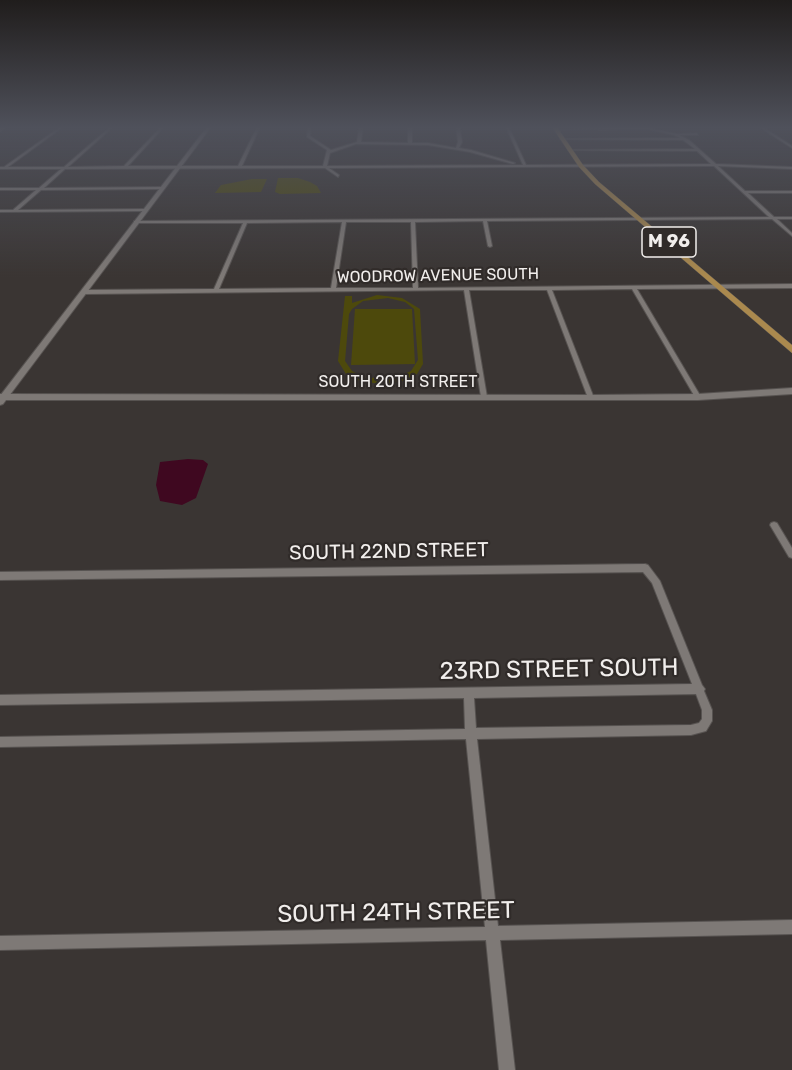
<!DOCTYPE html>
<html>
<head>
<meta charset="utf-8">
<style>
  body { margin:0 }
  canvas { display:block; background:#3a3533 }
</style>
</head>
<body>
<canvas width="792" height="1070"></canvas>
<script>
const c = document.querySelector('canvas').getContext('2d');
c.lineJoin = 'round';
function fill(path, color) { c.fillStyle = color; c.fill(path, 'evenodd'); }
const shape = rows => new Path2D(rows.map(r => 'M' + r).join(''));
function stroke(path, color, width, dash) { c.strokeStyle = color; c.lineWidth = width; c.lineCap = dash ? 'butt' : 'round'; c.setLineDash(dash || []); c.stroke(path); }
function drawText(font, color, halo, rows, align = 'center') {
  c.font = font + ' Rubik,sans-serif'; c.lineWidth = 4.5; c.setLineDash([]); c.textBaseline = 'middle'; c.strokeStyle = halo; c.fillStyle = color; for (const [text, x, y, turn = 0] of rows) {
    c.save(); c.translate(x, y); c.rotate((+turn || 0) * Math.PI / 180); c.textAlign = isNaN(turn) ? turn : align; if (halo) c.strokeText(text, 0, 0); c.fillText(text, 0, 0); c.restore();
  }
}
const green = shape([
  [278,178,298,178,310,182,317,186,321,193,280,194,275,192],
  [252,179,267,179,261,192,215,193,221,185],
  [377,295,402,298,420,309,423,364,417,374,400,382,380,384,360,381,346,374,338,361,345,296,352,296,352,303],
  [388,298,405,302,414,309,418,360,411,371,398,377,366,378,352,371,345,361,349,314,352,309,363,301],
  [355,309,412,309,415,364,351,365]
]);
const water = shape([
  [188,459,203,460,208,464,196,498,182,505,160,501,156,485,160,462]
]);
const minor = shape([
  [3,127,6,127,0,132,0,129,3,127],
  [60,127,63,127,8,167,64,167,110,127,113,127,68,167,124,166,161,127,164,127,128,166,238,166,257,127,260,127,242,166,323,166,327,150,307,137,308,127,311,127,310,136,331,150,357,142,359,127,363,127,361,142,408,143,408,127,412,127,412,143,428,143,456,148,458,142,456,127,460,127,462,142,459,148,471,150,515,163,513,164,470,152,428,145,356,144,330,153,327,166,523,165,506,127,509,127,526,165,711,164,697,151,568,150,695,149,683,140,560,139,680,138,674,135,646,129,554,130,645,127,677,134,697,133,698,135,679,135,689,140,716,164,792,167,792,169,718,166,745,191,792,191,792,193,748,193,774,217,792,217,792,219,777,219,792,233,792,236,772,219,487,221,492,246,490,247,488,246,483,221,415,222,418,288,792,284,792,288,637,289,701,397,698,399,695,397,632,289,552,290,594,398,591,400,588,398,547,290,469,290,487,397,484,399,481,397,464,290,85,294,82,292,85,290,214,289,243,223,134,223,134,221,136,221,769,217,714,166,707,166,329,168,339,175,338,177,325,168,65,169,44,188,163,187,165,188,163,189,41,190,18,210,146,209,145,211,0,212,0,210,13,210,36,190,0,190,0,188,39,188,61,169,0,169,0,167,4,167,60,127],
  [342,222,331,288,219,289,247,223,342,222],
  [346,222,411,222,413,288,336,288,346,222],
  [759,127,763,127,792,146,792,148,759,127],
  [774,522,777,523,792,548,792,558,789,557,770,525,771,523,774,522],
  [645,564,648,565,660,581,702,685,705,689,704,691,712,710,712,721,706,731,691,735,477,739,498,926,792,920,792,934,500,940,515,1070,499,1070,486,940,0,950,0,936,485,927,466,739,0,747,0,737,465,729,464,698,0,705,0,695,692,684,652,583,643,572,0,580,0,572,645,564],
  [696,694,702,710,702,719,699,723,691,725,476,728,474,698,696,694]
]);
const tertiary = shape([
  [207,127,211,127,3,404,0,405,0,396,207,127]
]);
const secondary = shape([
  [792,388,792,394,698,400,0,400,0,394,591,395,698,394,792,388]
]);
const primary = shape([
  [552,127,557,127,583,165,599,182,792,345,792,353,595,184,579,167,552,127]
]);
const farStreetnames = [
  ["WOODROW AVENUE SOUTH",438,276,-1],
  ["SOUTH 20TH STREET",398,382]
];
const shields = [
  [669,242,54]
];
const shieldNames = [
  ["M 96",669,242]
];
const streetNames = [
  ["SOUTH 22ND STREET",389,552,-1]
];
const nearStreetnames = [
  ["23RD STREET SOUTH",559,670,-1],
  ["SOUTH 24TH STREET",396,913,-1]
];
fill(green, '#4d490c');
fill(water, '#3f0820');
stroke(minor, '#575351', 2);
stroke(tertiary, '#575351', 2);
stroke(secondary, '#575351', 2);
stroke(primary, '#575351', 1);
fill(minor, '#7e7976');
fill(tertiary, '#7e7976');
fill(secondary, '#7e7976');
fill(primary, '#aa894e');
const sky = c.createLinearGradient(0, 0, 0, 277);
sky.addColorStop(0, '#201d1c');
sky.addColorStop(0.46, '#4f515b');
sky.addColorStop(1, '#4f515b00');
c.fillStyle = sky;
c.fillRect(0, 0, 792, 277);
drawText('16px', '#f1eeec', '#302b29', farStreetnames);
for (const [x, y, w] of shields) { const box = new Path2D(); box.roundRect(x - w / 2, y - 15, w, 30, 4.5); c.fillStyle = '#302b29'; c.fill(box); stroke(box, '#f1eeec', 1.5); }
drawText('bold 18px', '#f1eeec', null, shieldNames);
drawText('20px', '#f1eeec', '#302b29', streetNames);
drawText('24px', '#f1eeec', '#302b29', nearStreetnames);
</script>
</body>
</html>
